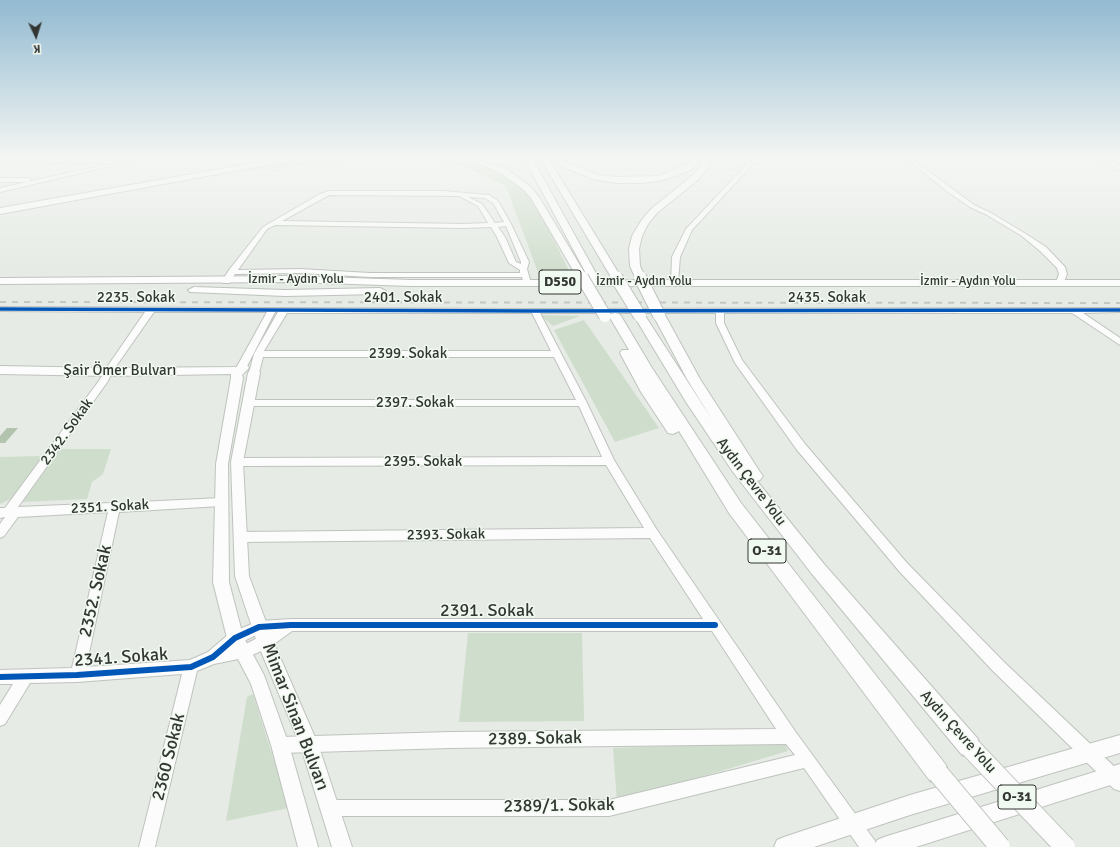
<!DOCTYPE html>
<html>
<head>
<meta charset="utf-8">
<style>
  body { margin:0 }
  #map { position:relative; width:1120px; height:847px; overflow:hidden; background:#e6ebe5; font-family:Signika,sans-serif }
  canvas { display:block }
  .north { position:absolute; left:16px; top:16px; width:40px; height:40px; -webkit-text-stroke:3px #f1faf0; paint-order:stroke; rotate:176deg; font-size:11px; font-weight:700; line-height:16px; text-align:center; color:#333632 }
  .north::after { content:''; display:block; margin:auto; width:14px; height:18px; background:#333632; clip-path:polygon(50% 0,100% 100%,50% 72%,0 100%) }
</style>
</head>
<body>
<div id="map">
<canvas width="1120" height="847"></canvas>
<div class="north">K</div>
</div>
<script>
const c = document.querySelector('canvas').getContext('2d');
c.lineJoin = 'round';
function fill(path, color) { c.fillStyle = color; c.fill(path, 'evenodd'); }
const shape = rows => new Path2D(rows.map(r => 'M' + r).join(''));
function stroke(path, color, width, dash) { c.strokeStyle = color; c.lineWidth = width; c.lineCap = dash ? 'butt' : 'round'; c.setLineDash(dash || []); c.stroke(path); }
function drawText(font, color, halo, rows, align = 'center') {
  c.font = font + ' Signika,sans-serif'; c.lineWidth = 3; c.setLineDash([]); c.textBaseline = 'middle'; c.strokeStyle = halo; c.fillStyle = color; for (const [text, x, y, turn = 0] of rows) {
    c.save(); c.translate(x, y); c.rotate((+turn || 0) * Math.PI / 180); c.textAlign = isNaN(turn) ? turn : align; if (halo) c.strokeText(text, 0, 0); c.fillText(text, 0, 0); c.restore();
  }
}
const green = shape([
  [313,158,366,158,250,171,249,168],
  [423,158,458,158,493,169,507,176,519,185,530,198,545,222,573,279,540,278,506,186,470,169,437,159],
  [540,315,580,316,553,326],
  [584,320,659,428,615,442,554,330],
  [61,449,111,449,103,474,92,482,87,499,22,502],
  [43,456,13,498,0,504,0,457],
  [468,633,582,633,584,721,459,722],
  [253,694,289,808,226,821,247,697],
  [784,742,788,751,617,802,613,748]
]);
const water = shape([
  [7,428,18,428,5,443,0,443,0,436]
]);
const minor = shape([
  [0,158,90,159,117,158,90,163,0,160,0,158],
  [136,158,145,158,0,192,0,188,136,158],
  [744,158,750,158,752,165,692,230,680,257,678,282,677,284,671,284,672,257,686,229,746,165,744,158],
  [905,158,911,158,974,205,991,213,1026,234,1046,247,1065,267,1067,274,1063,284,1057,284,1056,282,1059,274,1057,268,1040,251,1022,236,987,215,970,207,948,192,905,158],
  [1098,158,1110,159,1120,165,1120,170,1098,158],
  [0,178,28,178,31,180,28,182,0,182,0,178],
  [329,191,443,191,489,195,498,201,511,224,529,262,527,269,531,283,530,285,524,285,522,277,370,277,300,273,235,274,229,283,223,283,222,281,229,270,263,227,320,194,329,191],
  [329,195,459,196,478,206,488,223,463,224,282,221,329,195],
  [468,197,485,198,493,203,504,222,495,223,482,204,468,197],
  [275,225,463,228,491,227,497,237,509,263,520,270,520,273,370,273,300,269,238,270,267,229,275,225],
  [506,226,521,262,521,264,516,262,505,237,498,227,506,226],
  [0,307,535,309,1120,308,1120,312,1083,313,1120,338,1120,345,1072,313,724,313,724,323,742,360,805,444,907,563,1003,661,1120,772,1120,791,1114,789,993,671,899,571,873,540,797,450,735,363,716,323,716,313,540,313,587,403,614,460,657,530,795,731,875,841,877,847,859,847,804,768,609,816,330,816,324,814,322,808,324,802,330,800,609,800,795,755,786,744,450,748,280,753,275,750,272,745,275,740,280,737,450,732,776,729,712,631,292,631,270,647,248,657,214,664,197,671,155,847,139,847,182,674,77,682,30,683,5,724,0,726,0,705,13,684,0,684,0,670,72,668,108,512,18,517,4,536,0,538,0,524,5,517,0,518,0,508,5,508,101,378,105,370,145,312,0,311,0,307],
  [154,312,267,312,235,370,240,373,245,370,275,312,278,312,254,354,249,373,254,376,259,373,263,357,554,357,576,400,248,400,243,403,248,406,579,406,602,457,237,458,233,459,232,462,233,465,237,466,606,465,644,528,240,532,236,534,234,537,236,540,240,542,650,538,703,619,291,619,259,621,230,633,208,652,190,660,86,667,119,512,221,506,225,505,227,502,225,499,221,498,118,503,115,501,111,503,18,507,108,381,112,372,154,312],
  [287,313,532,313,551,351,264,351,287,313],
  [260,633,267,633,242,646,235,647,240,643,260,633]
]);
const major = shape([
  [244,364,248,366,249,368,242,375,243,378,228,464,229,582,243,636,264,675,289,745,318,847,298,847,271,745,251,684,227,638,213,582,216,464,231,378,231,374,108,376,0,374,0,366,108,368,238,367,244,364],
  [254,369,258,370,260,373,243,462,249,576,273,641,318,744,352,847,332,847,300,744,257,642,235,576,231,462,248,373,250,370,254,369],
  [1120,735,1120,753,910,815,814,847,774,847,777,840,784,837,910,795,1120,735],
  [1120,764,1120,782,916,847,874,847,877,840,884,837,1120,764]
]);
const highway = shape([
  [283,158,298,158,294,160,0,214,0,208,283,158],
  [464,158,474,158,505,168,530,186,539,197,587,277,584,280,591,280,588,277,524,158,532,158,598,277,595,280,614,280,611,277,540,158,548,158,621,277,618,280,638,280,635,277,630,266,629,249,632,236,641,221,651,209,693,175,701,166,703,158,711,158,709,166,699,179,657,213,648,224,642,236,639,249,640,266,645,277,642,280,1120,280,1120,286,411,286,292,282,0,284,0,278,292,276,411,280,580,280,577,277,531,198,524,190,499,172,464,158],
  [555,158,563,158,567,162,597,175,617,177,658,176,686,165,693,158,701,158,692,169,679,175,659,181,640,183,617,183,593,179,561,166,555,158],
  [194,287,285,290,380,288,386,291,380,294,285,296,190,292,188,290,194,287],
  [659,312,663,313,665,315,700,379,760,472,763,476,760,480,757,481,824,564,978,739,981,747,978,755,970,758,962,755,812,574,733,472,686,402,634,316,636,314,644,314,713,421,687,379,653,315,655,313,659,312],
  [615,313,619,314,621,316,652,368,741,503,946,765,949,773,946,781,938,784,930,781,729,513,679,431,673,434,668,433,641,392,620,353,622,350,629,350,609,316,611,314,615,313]
]);
const rail = shape([
  [0,302,1120,303]
]);
const highwayBridgeFar1 = shape([
  [582,277,605,316],
  [616,277,640,316],
  [640,277,659,315]
]);
const highwayBridge = shape([
  [970,747,1065,847],
  [938,773,1000,847]
]);
const cyclewayFar1 = shape([
  [0,309,535,311,1120,310]
]);
const cycleway = shape([
  [0,677,77,675,191,667,213,657,235,638,259,627,291,625,715,625]
]);
const farStreetnames = [
  ["İzmir - Aydın Yolu",296,280],
  ["İzmir - Aydın Yolu",644,282],
  ["İzmir - Aydın Yolu",968,282]
];
const shields = [
  [560,282,42],
  [767,551,38],
  [1017,797,38]
];
const shieldNames = [
  ["D550",560,282],
  ["O-31",767,551],
  ["O-31",1017,797]
];
const streetNames = [
  ["2235. Sokak",136,298],
  ["2401. Sokak",403,298],
  ["2435. Sokak",827,298],
  ["2399. Sokak",408,354],
  ["Şair Ömer Bulvarı",120,371],
  ["2397. Sokak",415,403],
  ["2342. Sokak",67,432,-54],
  ["2395. Sokak",423,462],
  ["Aydın Çevre Yolu",751,482,53],
  ["2351. Sokak",110,507,-3],
  ["2393. Sokak",446,535,-1],
  ["Aydın Çevre Yolu",958,732,48]
];
const nearStreetnames = [
  ["2352. Sokak",96,591,-77],
  ["2391. Sokak",487,611],
  ["2341. Sokak",121,658,-4],
  ["Mimar Sinan Bulvarı",295,717,69],
  ["2389. Sokak",535,739,-1],
  ["2360 Sokak",169,757,-76],
  ["2389/1. Sokak",559,806,-1]
];
fill(green, '#cfddcc');
fill(water, '#b2c4ae');
stroke(minor, '#bfc3be', 2);
stroke(major, '#bfc3be', 2);
stroke(highway, '#bfc3be', 2);
fill(minor, '#fbfcfb');
fill(major, '#fbfcfb');
fill(highway, '#fbfcfb');
stroke(rail, '#c6c6c6', 2, [6, 6]);
stroke(highwayBridgeFar1, '#bfc3be', 14, []);
stroke(highwayBridge, '#bfc3be', 22, []);
stroke(highwayBridgeFar1, '#fbfcfb', 12);
stroke(highwayBridge, '#fbfcfb', 20);
stroke(cyclewayFar1, '#0057b8', 3.5);
stroke(cycleway, '#0057b8', 6);
const sky = c.createLinearGradient(0, 0, 0, 276);
sky.addColorStop(0, '#92bad1');
sky.addColorStop(0.57, '#f4f6f3');
sky.addColorStop(1, '#f4f6f300');
c.fillStyle = sky;
c.fillRect(0, 0, 1120, 276);
drawText('13px', '#333632', '#f1faf0', farStreetnames);
for (const [x, y, w] of shields) { const box = new Path2D(); box.roundRect(x - w / 2, y - 12, w, 24, 3); c.fillStyle = '#f1faf0'; c.fill(box); stroke(box, '#333632', 1); }
drawText('bold 14px', '#333632', null, shieldNames);
drawText('15px', '#333632', '#f1faf0', streetNames);
drawText('18px', '#333632', '#f1faf0', nearStreetnames);
</script>
</body>
</html>
